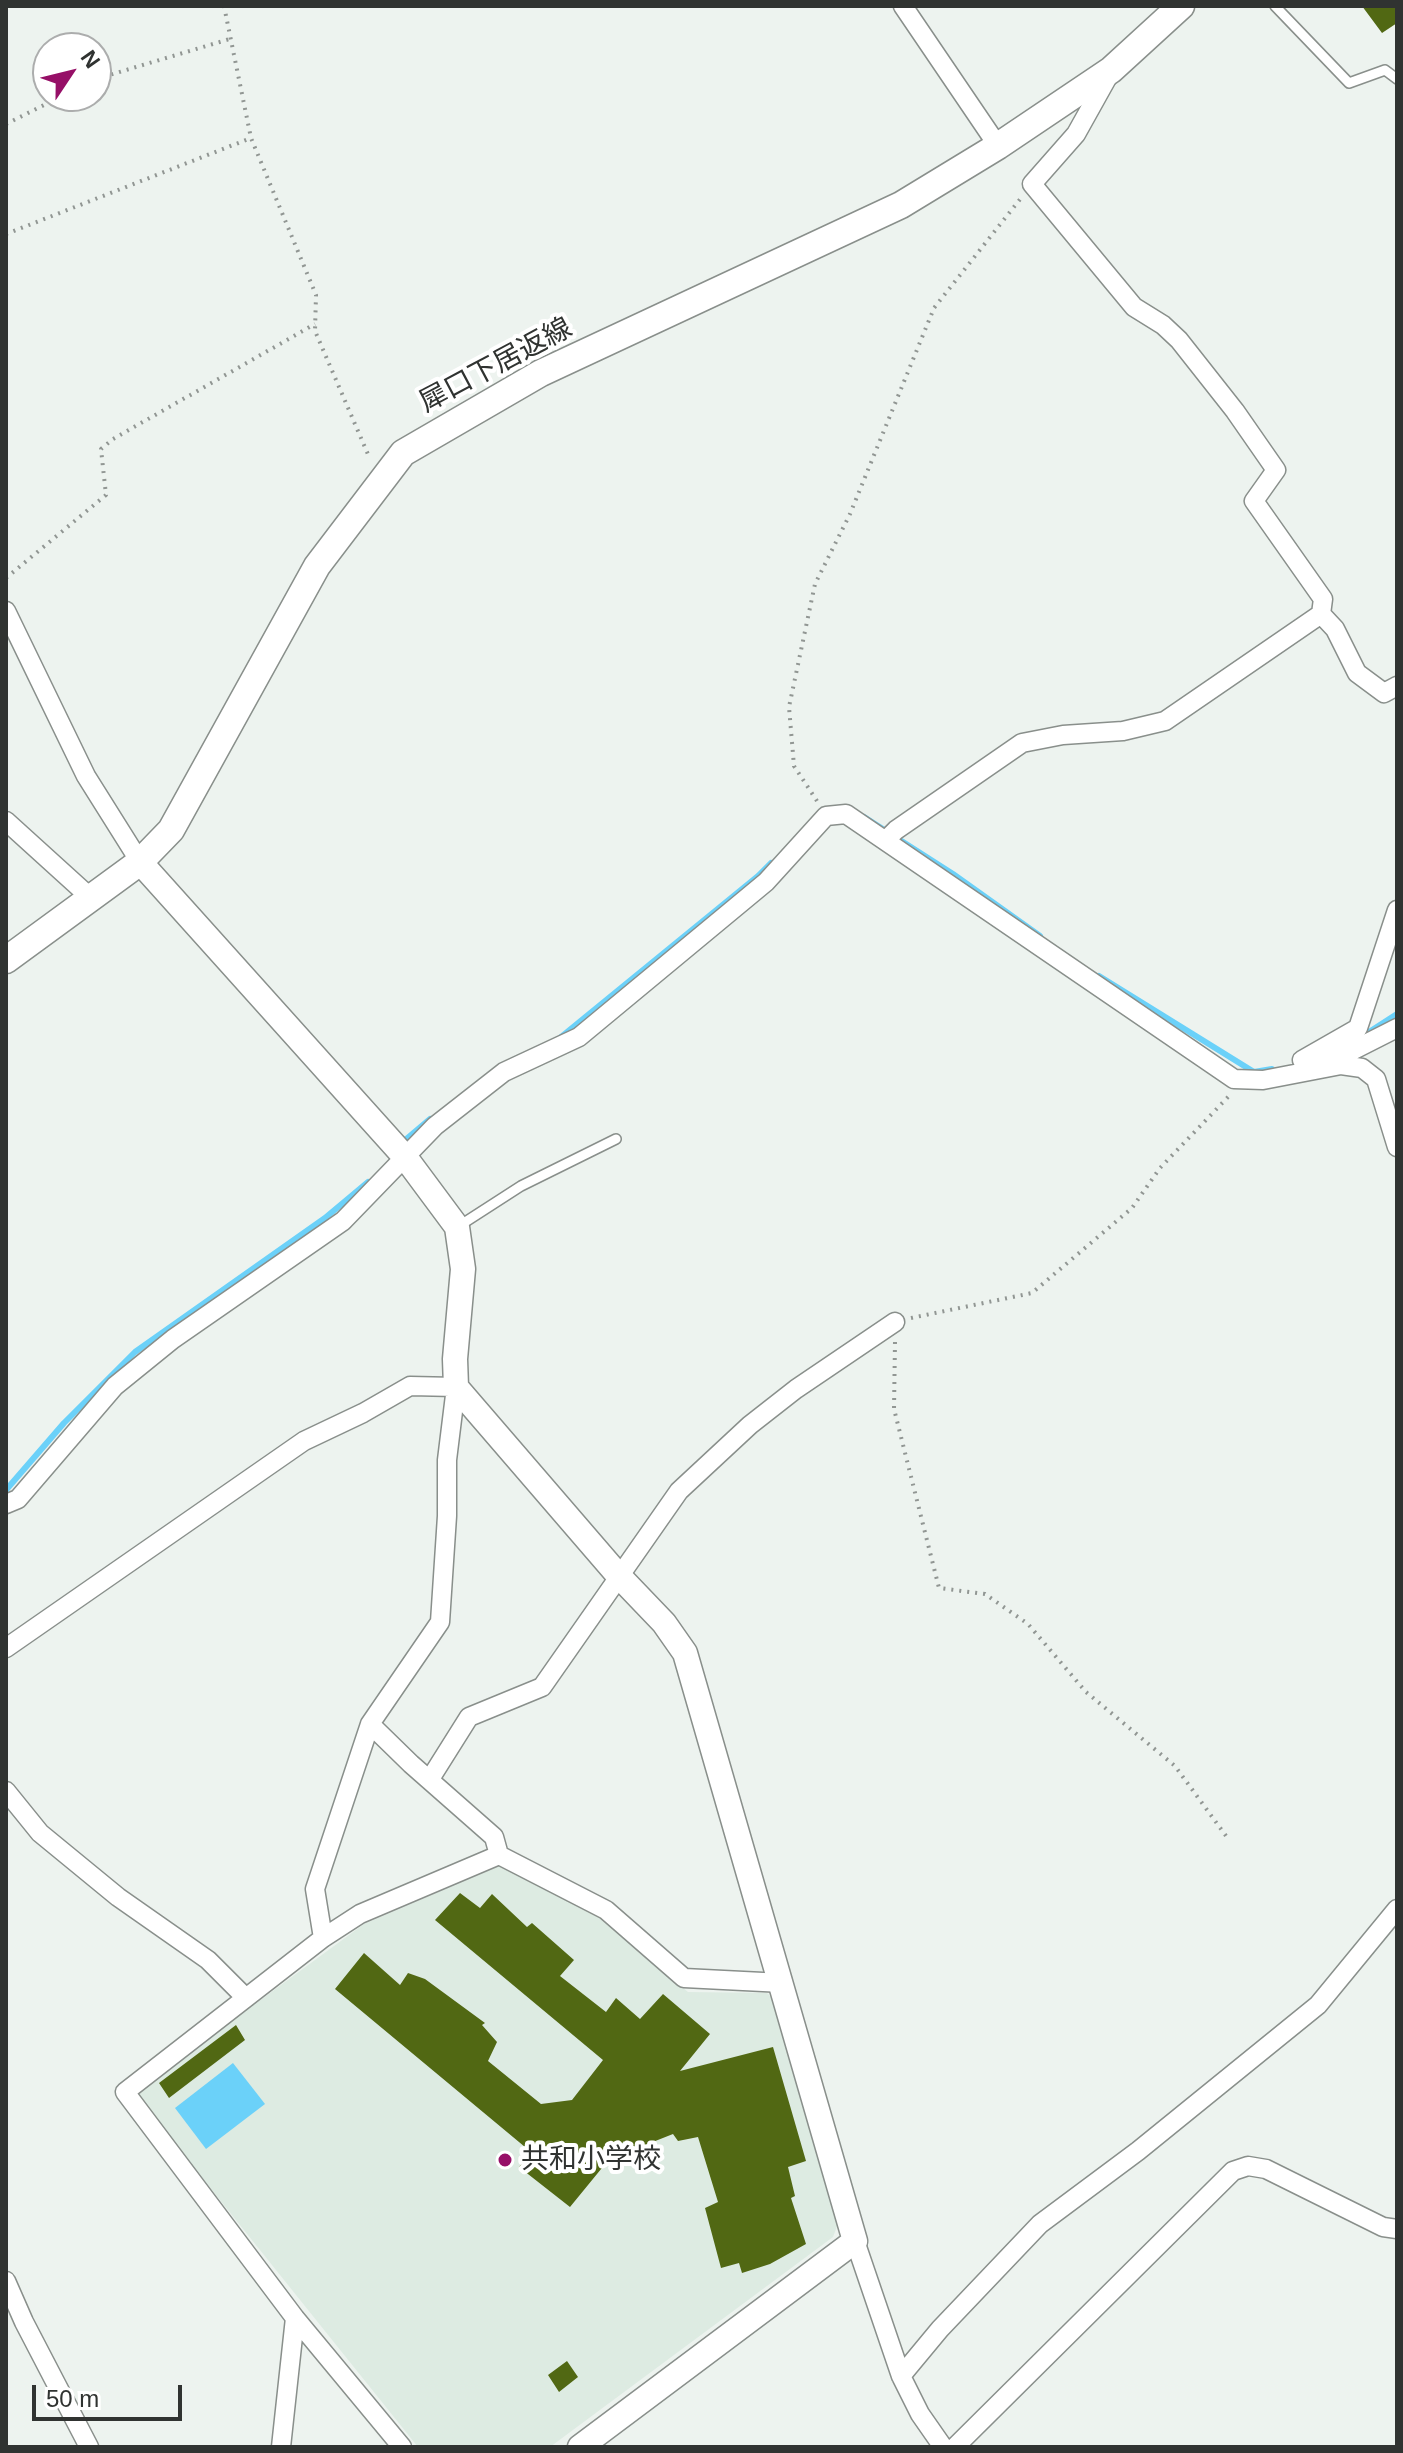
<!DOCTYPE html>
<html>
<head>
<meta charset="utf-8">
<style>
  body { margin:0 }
  #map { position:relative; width:1403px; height:2453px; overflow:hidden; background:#edf3ef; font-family:Helvetica,sans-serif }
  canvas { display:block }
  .frame { position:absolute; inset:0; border:8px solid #303331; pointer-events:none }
  .north { position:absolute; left:32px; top:32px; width:80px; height:80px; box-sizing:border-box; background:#fff; border:2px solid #acadad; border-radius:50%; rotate:55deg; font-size:22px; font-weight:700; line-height:32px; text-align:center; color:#303331 }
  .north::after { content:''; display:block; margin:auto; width:28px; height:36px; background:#960f67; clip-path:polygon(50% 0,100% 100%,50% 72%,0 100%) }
  .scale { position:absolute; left:32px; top:2385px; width:150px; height:36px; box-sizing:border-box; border:4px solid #303331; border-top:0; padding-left:10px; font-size:24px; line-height:28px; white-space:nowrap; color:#303331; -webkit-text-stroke:6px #fff; paint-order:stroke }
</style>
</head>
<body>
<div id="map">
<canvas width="1403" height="2453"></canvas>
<div class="frame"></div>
<div class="north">N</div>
<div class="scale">50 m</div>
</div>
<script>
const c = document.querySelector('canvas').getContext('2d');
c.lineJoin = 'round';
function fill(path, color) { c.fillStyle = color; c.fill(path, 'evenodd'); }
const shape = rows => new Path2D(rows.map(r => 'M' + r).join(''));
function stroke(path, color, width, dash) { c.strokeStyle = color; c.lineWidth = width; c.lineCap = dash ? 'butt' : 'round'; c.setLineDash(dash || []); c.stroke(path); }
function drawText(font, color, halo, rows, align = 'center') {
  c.font = font + ' Helvetica,"Noto Sans JP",sans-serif'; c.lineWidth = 8; c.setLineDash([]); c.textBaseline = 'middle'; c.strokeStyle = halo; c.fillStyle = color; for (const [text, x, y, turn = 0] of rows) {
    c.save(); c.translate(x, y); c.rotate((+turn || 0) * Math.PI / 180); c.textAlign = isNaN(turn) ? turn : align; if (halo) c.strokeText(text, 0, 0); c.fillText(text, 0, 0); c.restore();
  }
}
const built = shape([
  [501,1865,594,1913,688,1992,767,1993,779,2004,839,2221,833,2237,550,2447,418,2447,138,2098,142,2087,364,1924]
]);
const water = shape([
  [233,2063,265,2104,206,2149,175,2108]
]);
const stream = shape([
  [864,817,953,874,1040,936],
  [1099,976,1254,1072,1272,1069],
  [1366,1034,1397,1014],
  [561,1037,758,876,771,863],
  [404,1141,430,1119],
  [6,1490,64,1423,135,1352,325,1218,368,1182]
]);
const building = shape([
  [1362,6,1397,6,1397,23,1382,33],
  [460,1893,480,1908,492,1894,527,1927,532,1923,574,1960,560,1976,606,2012,616,1998,640,2019,663,1994,710,2034,680,2071,773,2047,806,2161,788,2167,795,2196,791,2198,806,2244,770,2264,742,2273,739,2263,721,2268,705,2208,718,2202,698,2137,678,2141,673,2134,630,2151,624,2141,570,2207,519,2167,531,2152,335,1989,364,1953,400,1985,408,1973,425,1979,485,2023,482,2025,497,2042,488,2061,541,2104,572,2100,603,2060,435,1920],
  [236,2025,245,2040,169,2098,159,2083],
  [567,2361,578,2377,559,2392,548,2375]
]);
const path = shape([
  [224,6,251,138,316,295,315,331,370,459],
  [96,79,233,38],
  [6,124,62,96],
  [6,234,251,138],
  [6,578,106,495,101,449,113,439,315,324],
  [817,801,794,766,789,707,815,584,850,514,934,308,1021,198],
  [911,1318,1032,1293,1132,1208,1160,1168,1229,1096],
  [895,1342,894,1409,939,1588,985,1594,1028,1624,1086,1692,1175,1766,1229,1840]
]);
const service = shape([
  [1275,6,1349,83,1385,70,1397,79],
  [459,1226,521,1186,616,1139]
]);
const minor = shape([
  [903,6,998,146],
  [6,611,86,776,140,862],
  [1321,614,1335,629,1357,673,1384,693,1397,686],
  [6,821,92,899],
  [886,840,896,830,1022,743,1063,735,1123,731,1165,721,1321,614,1323,599,1254,501,1276,470,1235,411,1179,340,1163,325,1134,307,1032,184,1076,134,1110,73],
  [1328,1063,1397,1028],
  [1308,1071,1302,1060,1358,1028,1397,910],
  [6,1504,18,1499,115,1386,173,1339,343,1221,435,1126,504,1072,579,1037,766,882,826,816,846,814,1234,1079,1263,1080,1341,1065,1362,1068,1376,1079,1397,1147],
  [6,1648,304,1441,363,1413,410,1386,456,1387,447,1460,447,1516,440,1622,370,1724,315,1889,323,1938],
  [370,1724,411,1764,494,1837,499,1855],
  [430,1779,469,1717,542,1687,679,1491,750,1425,796,1389,895,1322],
  [6,1791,40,1833,118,1897,208,1960,246,1998],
  [855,2241,901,2376,920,2414,943,2447],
  [6,2281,24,2322,89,2447],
  [901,2376,940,2329,1040,2224,1138,2151,1318,2005,1397,1909],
  [281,2447,295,2318],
  [402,2447,295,2318,125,2092,323,1938,360,1914,499,1855,606,1910,684,1978,783,1983],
  [955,2447,1233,2171,1248,2166,1266,2169,1383,2227,1397,2229]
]);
const tertiary = shape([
  [140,862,405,1157,457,1227,463,1269,455,1359,456,1387,618,1575,664,1623,685,1653,855,2241,580,2447]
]);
const secondary = shape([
  [6,960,140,862,171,830,317,566,403,453,541,373,901,205,998,146,1111,70,1181,6]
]);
const markers = [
  [505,2160,8,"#960f67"]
];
const streetNames = [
  ["犀口下居返線",496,366,-28]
];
const poiNames = [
  ["共和小学校",521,2160]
];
fill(built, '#ddebe2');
fill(water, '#6bd1f9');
stroke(stream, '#6bd1f9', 6);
fill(building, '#516813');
stroke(service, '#898f8b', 12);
stroke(minor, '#898f8b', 21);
stroke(tertiary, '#898f8b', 27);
stroke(secondary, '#898f8b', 29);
stroke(path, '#919693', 4, [2, 6]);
stroke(service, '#fff', 9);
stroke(minor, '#fff', 18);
stroke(tertiary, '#fff', 24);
stroke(secondary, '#fff', 26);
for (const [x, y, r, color] of markers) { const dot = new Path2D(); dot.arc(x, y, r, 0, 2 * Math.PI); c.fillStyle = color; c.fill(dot); stroke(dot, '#fff', 3); }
drawText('28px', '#303331', '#fff', streetNames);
drawText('28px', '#303331', '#fff', poiNames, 'left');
</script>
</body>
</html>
